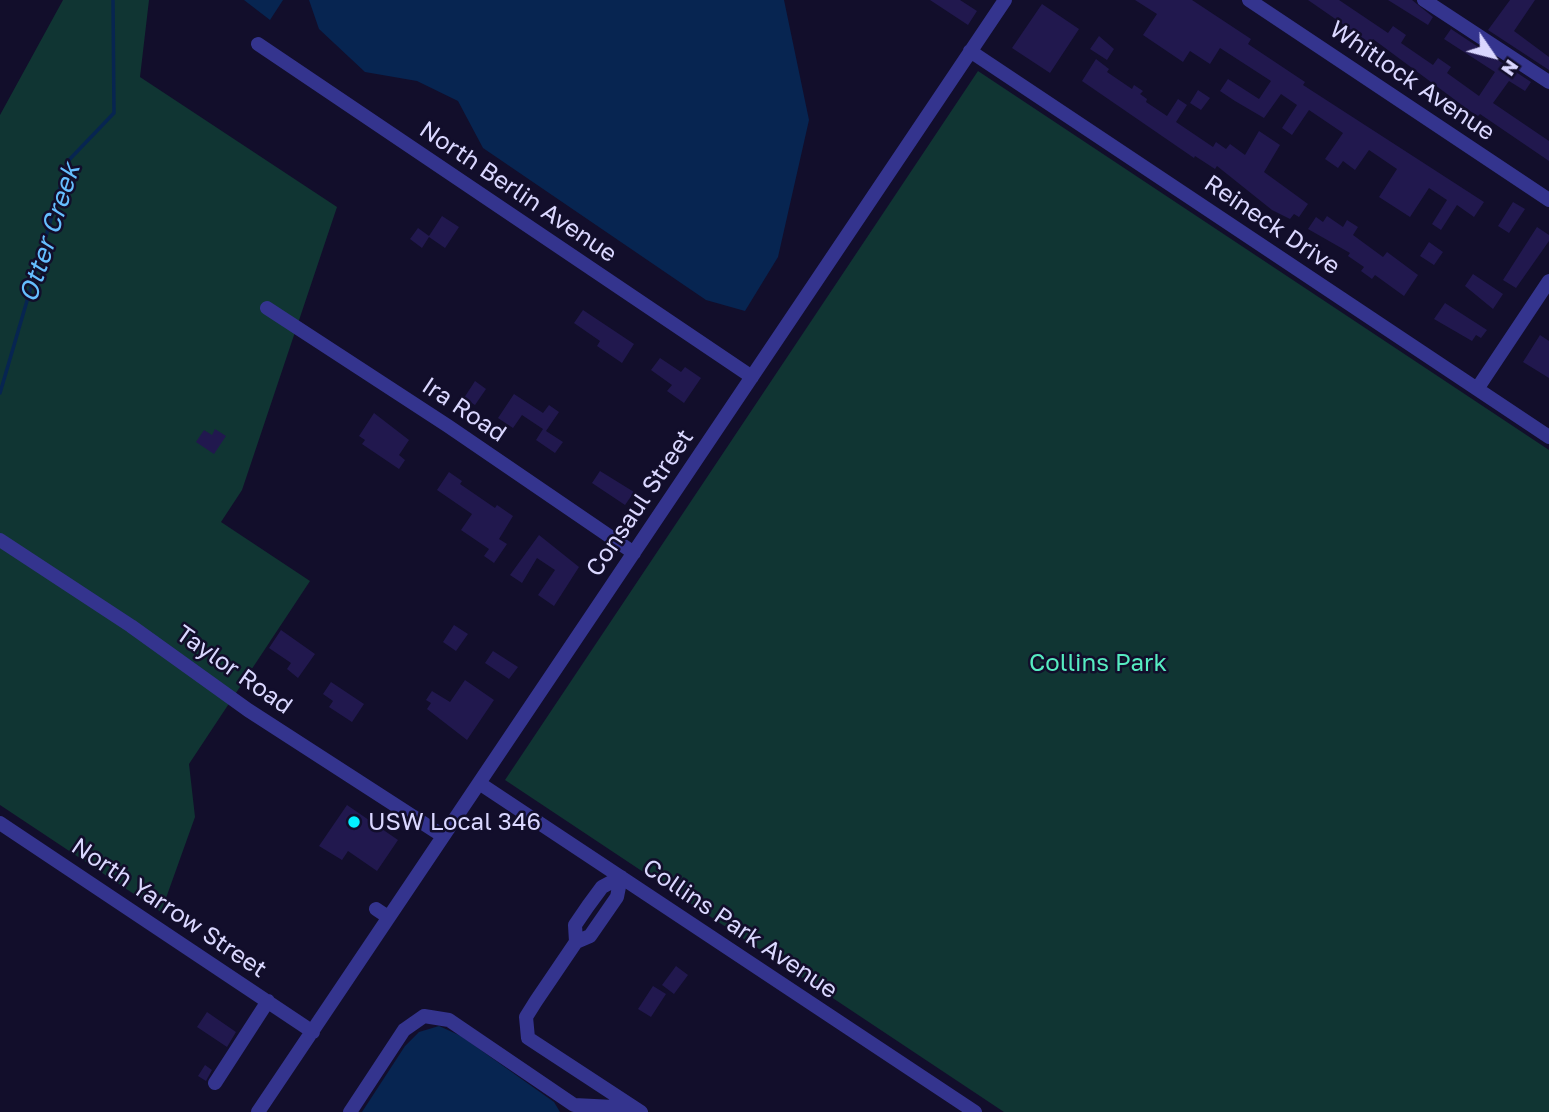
<!DOCTYPE html>
<html>
<head>
<meta charset="utf-8">
<style>
  body { margin:0 }
  #map { position:relative; width:1549px; height:1112px; overflow:hidden; background:#120e2b; font-family:"Golos Text",sans-serif }
  canvas { display:block }
  .north { position:absolute; left:1458px; top:21px; width:70px; height:70px; -webkit-text-stroke:5px #120e2b; paint-order:stroke; rotate:125deg; font-size:19px; font-weight:700; line-height:28px; text-align:center; color:#dad7ff }
  .north::after { content:''; display:block; margin:auto; width:24px; height:32px; background:#dad7ff; clip-path:polygon(50% 0,100% 100%,50% 72%,0 100%) }
</style>
</head>
<body>
<div id="map">
<canvas width="1549" height="1112"></canvas>
<div class="north">N</div>
</div>
<script>
const c = document.querySelector('canvas').getContext('2d');
c.lineJoin = 'round';
function fill(path, color) { c.fillStyle = color; c.fill(path, 'evenodd'); }
const shape = rows => new Path2D(rows.map(r => 'M' + r).join(''));
function stroke(path, color, width, dash) { c.strokeStyle = color; c.lineWidth = width; c.lineCap = dash ? 'butt' : 'round'; c.setLineDash(dash || []); c.stroke(path); }
function drawText(font, color, halo, rows, align = 'center') {
  c.font = font + ' "Golos Text",sans-serif'; c.lineWidth = 5; c.setLineDash([]); c.textBaseline = 'middle'; c.strokeStyle = halo; c.fillStyle = color; for (const [text, x, y, turn = 0] of rows) {
    c.save(); c.translate(x, y); c.rotate((+turn || 0) * Math.PI / 180); c.textAlign = isNaN(turn) ? turn : align; if (halo) c.strokeText(text, 0, 0); c.fillText(text, 0, 0); c.restore();
  }
}
const green = shape([
  [63,0,149,0,140,77,337,207,242,490,221,522,310,581,189,764,195,817,161,912,0,805,0,115],
  [978,71,1549,450,1549,1112,1004,1112,505,780]
]);
const water = shape([
  [244,0,283,0,270,20],
  [309,0,784,0,809,120,778,257,745,311,706,300,483,148,458,101,417,81,365,72,319,29],
  [439,1026,461,1036,554,1102,560,1112,362,1112,405,1046,419,1032]
]);
const stream = shape([
  [0,393,68,161,114,113,113,0]
]);
const building = shape([
  [930,0,960,0,977,11,968,25],
  [1135,0,1192,0,1251,39,1248,44,1305,82,1303,85,1484,202,1474,217,1457,205,1441,230,1432,224,1447,200,1429,188,1410,217,1379,197,1397,169,1369,150,1355,170,1343,161,1338,168,1325,159,1343,133,1309,110,1292,135,1282,128,1297,105,1281,94,1264,118,1235,101,1220,91,1228,79,1259,99,1271,81,1220,48,1210,64,1190,51,1183,62,1143,35,1157,14],
  [1308,0,1339,0,1388,33,1393,26,1406,35,1401,43,1433,65,1438,58,1451,67,1447,73,1479,96,1495,72,1444,39,1451,29,1531,82,1525,91,1509,81,1493,103,1549,141,1549,161,1480,114,1478,116,1470,111,1373,39,1370,43],
  [1388,0,1412,0,1433,17,1428,25],
  [1510,0,1535,0,1514,31,1549,57,1549,70,1488,30],
  [1042,4,1079,29,1050,73,1012,48],
  [1099,36,1114,49,1107,60,1090,49],
  [1096,59,1109,69,1107,72,1132,89,1134,85,1143,91,1140,94,1147,99,1146,102,1167,116,1178,99,1187,105,1176,122,1213,147,1216,142,1226,149,1230,144,1245,155,1259,131,1280,145,1264,172,1308,204,1299,217,1294,214,1290,219,1272,210,1217,166,1215,169,1195,156,1194,158,1082,81],
  [1198,90,1210,98,1201,110,1190,103],
  [1513,202,1525,209,1509,233,1498,226],
  [442,216,459,227,445,248,429,237,422,248,410,239,418,228,429,236],
  [1327,216,1343,227,1347,220,1358,227,1353,235,1383,257,1387,252,1418,275,1404,296,1375,275,1372,279,1361,271,1364,267,1348,256,1350,253,1308,229,1316,217,1323,222],
  [1537,227,1549,235,1549,241,1516,288,1503,280],
  [1429,242,1443,252,1434,265,1420,256],
  [1473,274,1503,294,1493,309,1465,286],
  [1445,303,1487,330,1481,338,1476,335,1472,341,1434,319],
  [583,310,634,344,622,363,597,346,600,341,574,323],
  [1540,335,1549,341,1549,378,1523,362],
  [660,358,681,372,685,367,701,378,684,403,667,391,672,385,651,370],
  [475,381,486,389,475,405,464,398],
  [514,394,543,413,549,405,559,412,546,431,563,442,555,453,536,440,543,429,522,415,513,428,498,418],
  [374,413,409,440,399,455,405,460,399,469,362,444,365,440,359,436],
  [215,429,226,436,214,454,196,442,204,430,212,435],
  [600,471,634,492,625,505,592,483],
  [449,472,462,481,460,484,495,508,497,505,513,516,499,539,507,544,494,563,484,556,489,549,461,530,472,514,437,490],
  [539,535,579,567,554,606,538,595,555,570,537,558,522,583,510,575],
  [454,625,468,634,456,651,443,642],
  [281,630,315,654,298,678,287,669,291,663,269,648],
  [493,651,518,667,509,679,485,663],
  [465,680,494,700,467,740,427,709,431,703,426,700,432,691,450,702],
  [331,682,364,704,352,722,329,707,333,701,323,694],
  [347,805,398,840,377,871,348,851,342,860,319,846],
  [676,966,688,975,674,994,662,985],
  [653,986,666,994,651,1017,638,1009],
  [207,1012,236,1032,227,1047,197,1027],
  [205,1065,212,1070,206,1081,198,1076]
]);
const minor = shape([
  [1249,0,1549,200],
  [1424,0,1549,82],
  [258,44,752,377],
  [970,51,1549,437],
  [267,308,448,426,634,553],
  [1477,389,1549,281],
  [0,540,131,626,248,710,443,836],
  [479,783,975,1112],
  [0,823,313,1032],
  [376,909,388,917],
  [576,942,575,925,588,906,602,887,621,877,617,897,590,936,576,942,536,1001,526,1017,528,1038,641,1112],
  [215,1083,268,1001],
  [258,1112,1005,0],
  [350,1112,404,1030,424,1016,449,1020,574,1105,634,1108]
]);
const markers = [
  [354,822,7,"#03f0ff"]
];
const streetNames = [
  ["Whitlock Avenue",1412,81,34],
  ["North Berlin Avenue",518,192,34],
  ["Reineck Drive",1272,225,34],
  ["Ira Road",464,410,34],
  ["Consaul Street",640,503,-56],
  ["Taylor Road",234,670,35],
  ["North Yarrow Street",169,908,34],
  ["Collins Park Avenue",740,929,34]
];
const parkNames = [
  ["Collins Park",1098,663]
];
const poiNames = [
  ["USW Local 346",368,822]
];
const waterNames = [
  ["Otter Creek",50,233,-72]
];
fill(green, '#103533');
fill(water, '#072551');
stroke(stream, '#072551', 3.5);
fill(building, '#21184e');
stroke(minor, '#34348e', 14);
for (const [x, y, r, color] of markers) { const dot = new Path2D(); dot.arc(x, y, r, 0, 2 * Math.PI); c.fillStyle = color; c.fill(dot); stroke(dot, '#120e2b', 2.5); }
drawText('24px', '#dad7ff', '#120e2b', streetNames);
drawText('24px', '#56ecc1', '#120e2b', parkNames);
drawText('24px', '#dad7ff', '#120e2b', poiNames, 'left');
drawText('italic 26px', '#65beff', '#120e2b', waterNames);
</script>
</body>
</html>
